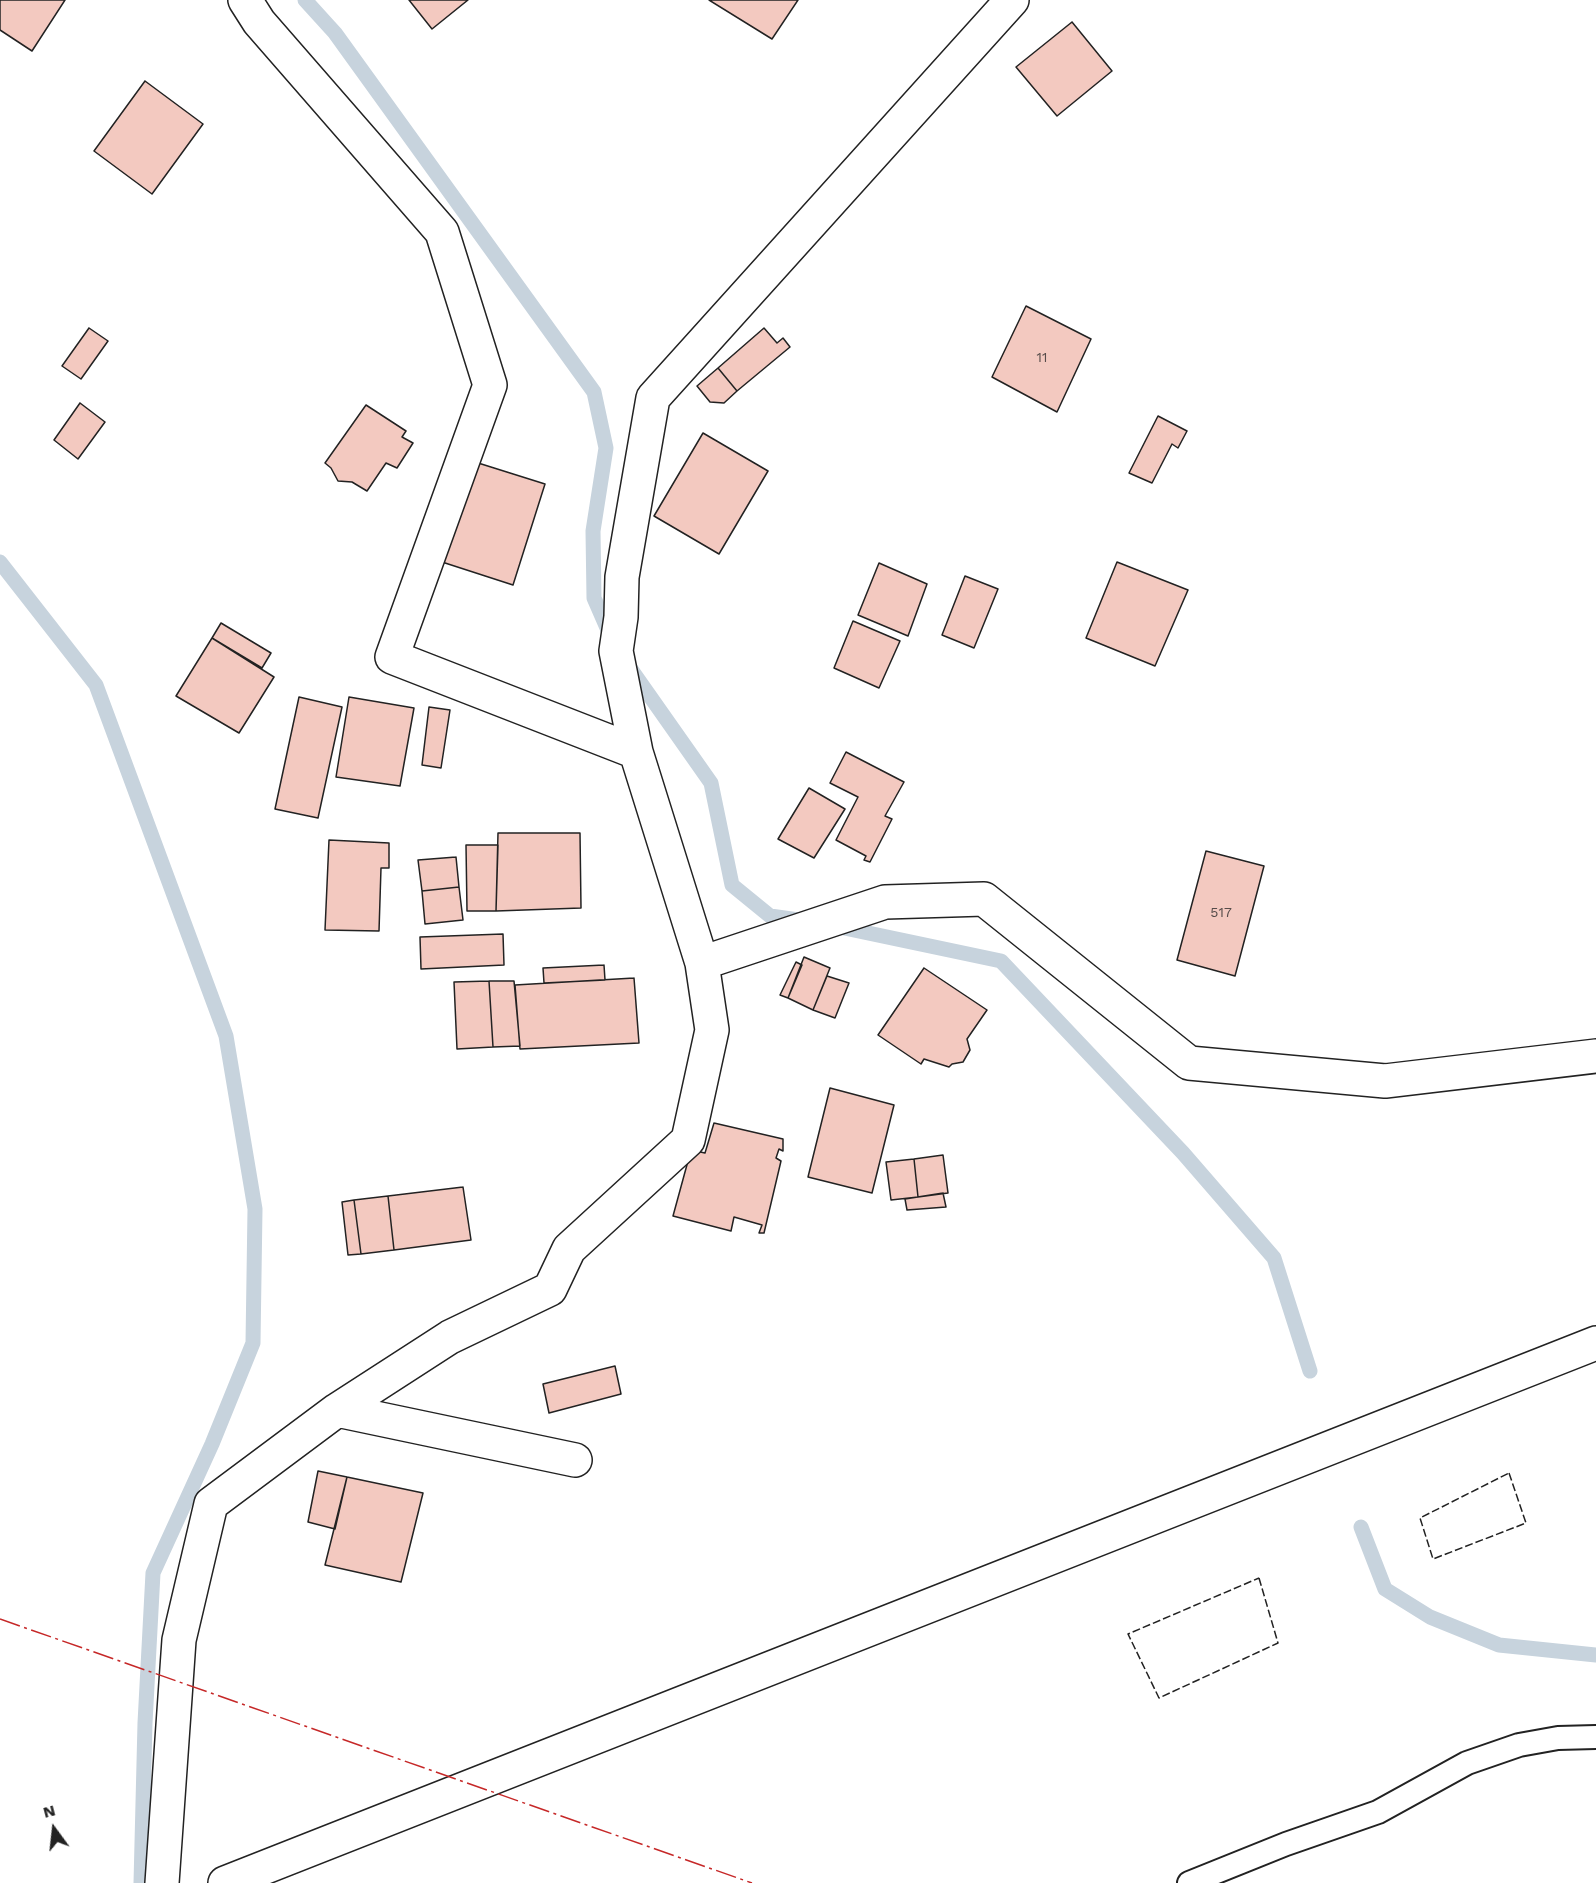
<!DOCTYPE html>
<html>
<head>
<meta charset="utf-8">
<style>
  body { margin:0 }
  #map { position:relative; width:1596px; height:1883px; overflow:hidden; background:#fff; font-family:"Work Sans",sans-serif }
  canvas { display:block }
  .north { position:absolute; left:24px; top:1799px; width:60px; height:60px; -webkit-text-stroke:4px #fff; paint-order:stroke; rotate:345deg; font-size:16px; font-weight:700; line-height:24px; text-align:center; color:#222 }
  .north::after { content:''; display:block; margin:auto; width:21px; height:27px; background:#222; clip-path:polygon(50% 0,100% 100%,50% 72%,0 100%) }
</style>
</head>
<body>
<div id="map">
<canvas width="1596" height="1883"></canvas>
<div class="north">N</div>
</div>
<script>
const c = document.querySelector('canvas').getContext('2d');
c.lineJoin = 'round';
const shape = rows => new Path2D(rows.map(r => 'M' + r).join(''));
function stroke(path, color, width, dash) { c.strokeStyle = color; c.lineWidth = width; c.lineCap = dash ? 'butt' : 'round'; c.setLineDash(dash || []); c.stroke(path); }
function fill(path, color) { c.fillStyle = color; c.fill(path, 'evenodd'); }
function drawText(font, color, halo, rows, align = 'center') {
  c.font = font + ' "Work Sans",sans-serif'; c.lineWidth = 4.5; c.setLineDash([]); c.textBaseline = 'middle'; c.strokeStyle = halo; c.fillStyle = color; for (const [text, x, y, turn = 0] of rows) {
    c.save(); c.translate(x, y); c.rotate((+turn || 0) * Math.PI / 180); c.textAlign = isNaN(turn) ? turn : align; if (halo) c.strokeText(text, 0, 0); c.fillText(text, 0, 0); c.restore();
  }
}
const stream = shape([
  [305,0,335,33,594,392,606,448,593,531,594,598,611,637],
  [0,562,96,685,226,1036,255,1209,253,1343,212,1444,153,1573,145,1723,141,1883],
  [628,665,711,783,732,885,770,916,806,921],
  [835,926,1001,961,1183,1153,1274,1258,1310,1371],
  [1361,1527,1385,1589,1430,1617,1499,1645,1596,1655]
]);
const building = shape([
  [0,0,65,0,32,51,0,30,0,0],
  [409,0,468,0,432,29,409,0],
  [709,0,798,0,772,39,709,0],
  [1072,22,1112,71,1057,116,1016,67,1072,22],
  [145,81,203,124,152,194,94,151,145,81],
  [1026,306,1091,339,1057,412,992,377,1026,306],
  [89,328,108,341,81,379,62,366,89,328],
  [764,328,777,343,783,338,790,347,737,391,718,368,764,328],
  [718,368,737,391,724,403,710,402,697,386,718,368],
  [80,403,105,422,78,459,54,440,80,403],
  [366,405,406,431,402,437,413,443,397,468,386,463,367,491,352,482,338,481,331,468,325,463,366,405],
  [1158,416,1187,431,1178,448,1172,444,1152,483,1129,473,1158,416],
  [703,433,768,471,719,554,654,516,703,433],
  [475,462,545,484,513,585,442,562,475,462],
  [1117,562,1188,590,1155,666,1086,638,1117,562],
  [879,563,927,584,908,636,858,615,879,563],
  [965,576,998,589,974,648,942,635,965,576],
  [853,621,900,641,879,688,834,668,853,621],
  [221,623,271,653,262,668,212,638,221,623],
  [212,638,274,677,239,733,176,696,212,638],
  [299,697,342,707,318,818,275,809,299,697],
  [349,697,414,708,400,786,336,777,349,697],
  [429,707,450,710,441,768,422,765,429,707],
  [846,752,904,782,885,816,892,819,870,862,864,860,866,856,836,840,858,797,830,783,846,752],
  [809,788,845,809,814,858,778,839,809,788],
  [498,833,580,833,581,908,496,911,498,833],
  [329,840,389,843,389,868,381,868,379,931,325,930,329,840],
  [466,845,498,845,496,911,467,911,466,845],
  [1206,851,1264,866,1235,976,1177,960,1206,851],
  [456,857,459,887,422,891,418,860,456,857],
  [459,887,463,920,425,924,422,891,459,887],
  [503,934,504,965,421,969,420,937,503,934],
  [804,957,830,968,813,1010,788,998,804,957],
  [796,962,802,965,788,998,780,995,796,962],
  [604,965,605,980,544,983,543,968,604,965],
  [924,968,987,1010,967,1039,970,1050,963,1062,952,1064,949,1067,924,1059,921,1064,878,1035,924,968],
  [827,976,849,983,835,1018,813,1010,827,976],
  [634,978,639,1043,520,1049,515,985,634,978],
  [489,981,493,1047,457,1049,454,982,489,981],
  [489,981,514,981,520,1046,493,1047,489,981],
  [830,1088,894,1105,872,1193,808,1177,830,1088],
  [714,1123,783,1139,783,1151,779,1149,776,1158,781,1161,764,1233,759,1233,762,1225,734,1217,731,1231,673,1216,691,1150,705,1153,714,1123],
  [943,1155,948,1193,918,1197,914,1159,943,1155],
  [914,1159,918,1197,891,1200,886,1162,914,1159],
  [463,1187,471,1240,394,1250,388,1196,463,1187],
  [943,1193,946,1207,907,1210,905,1199,943,1193],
  [388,1196,394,1250,361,1254,354,1200,388,1196],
  [354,1200,361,1254,348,1255,342,1202,354,1200],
  [615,1366,621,1394,549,1413,543,1384,615,1366],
  [318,1471,347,1477,335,1529,308,1522,318,1471],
  [347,1477,423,1493,401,1582,325,1565,347,1477]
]);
const lane = shape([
  [1189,1883,1286,1844,1378,1812,1467,1763,1519,1745,1558,1738,1596,1737]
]);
const street = shape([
  [245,0,259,22,442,232,490,385,392,657,636,752],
  [702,963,885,902,984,899,1189,1063,1385,1081,1596,1056],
  [337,1410,575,1460],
  [162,1883,179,1640,211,1504,337,1410,450,1337,550,1289,569,1249,688,1140,712,1030,702,963,636,752,616,651,621,617,622,577,653,398,1012,0]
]);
const primary = shape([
  [225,1883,1596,1343]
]);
const fence = shape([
  [1509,1473,1526,1523,1433,1559,1420,1518,1509,1473],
  [1259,1578,1278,1643,1159,1698,1128,1634,1259,1578]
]);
const power = shape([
  [0,1619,752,1883]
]);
const numberNames = [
  ["11",1042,358],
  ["517",1221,913]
];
stroke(stream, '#c7d3dd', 15);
fill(building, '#f3c9c0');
stroke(building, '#222', 1.5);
stroke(lane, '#222', 26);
stroke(street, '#222', 36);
stroke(primary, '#222', 36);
stroke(lane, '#fff', 22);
stroke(street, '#fff', 33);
stroke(primary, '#fff', 33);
stroke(fence, '#222', 1.5, [8, 3]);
stroke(power, '#c62828', 1.5, [21, 4.5, 3, 4.5]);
drawText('14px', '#564c4a', null, numberNames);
</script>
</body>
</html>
